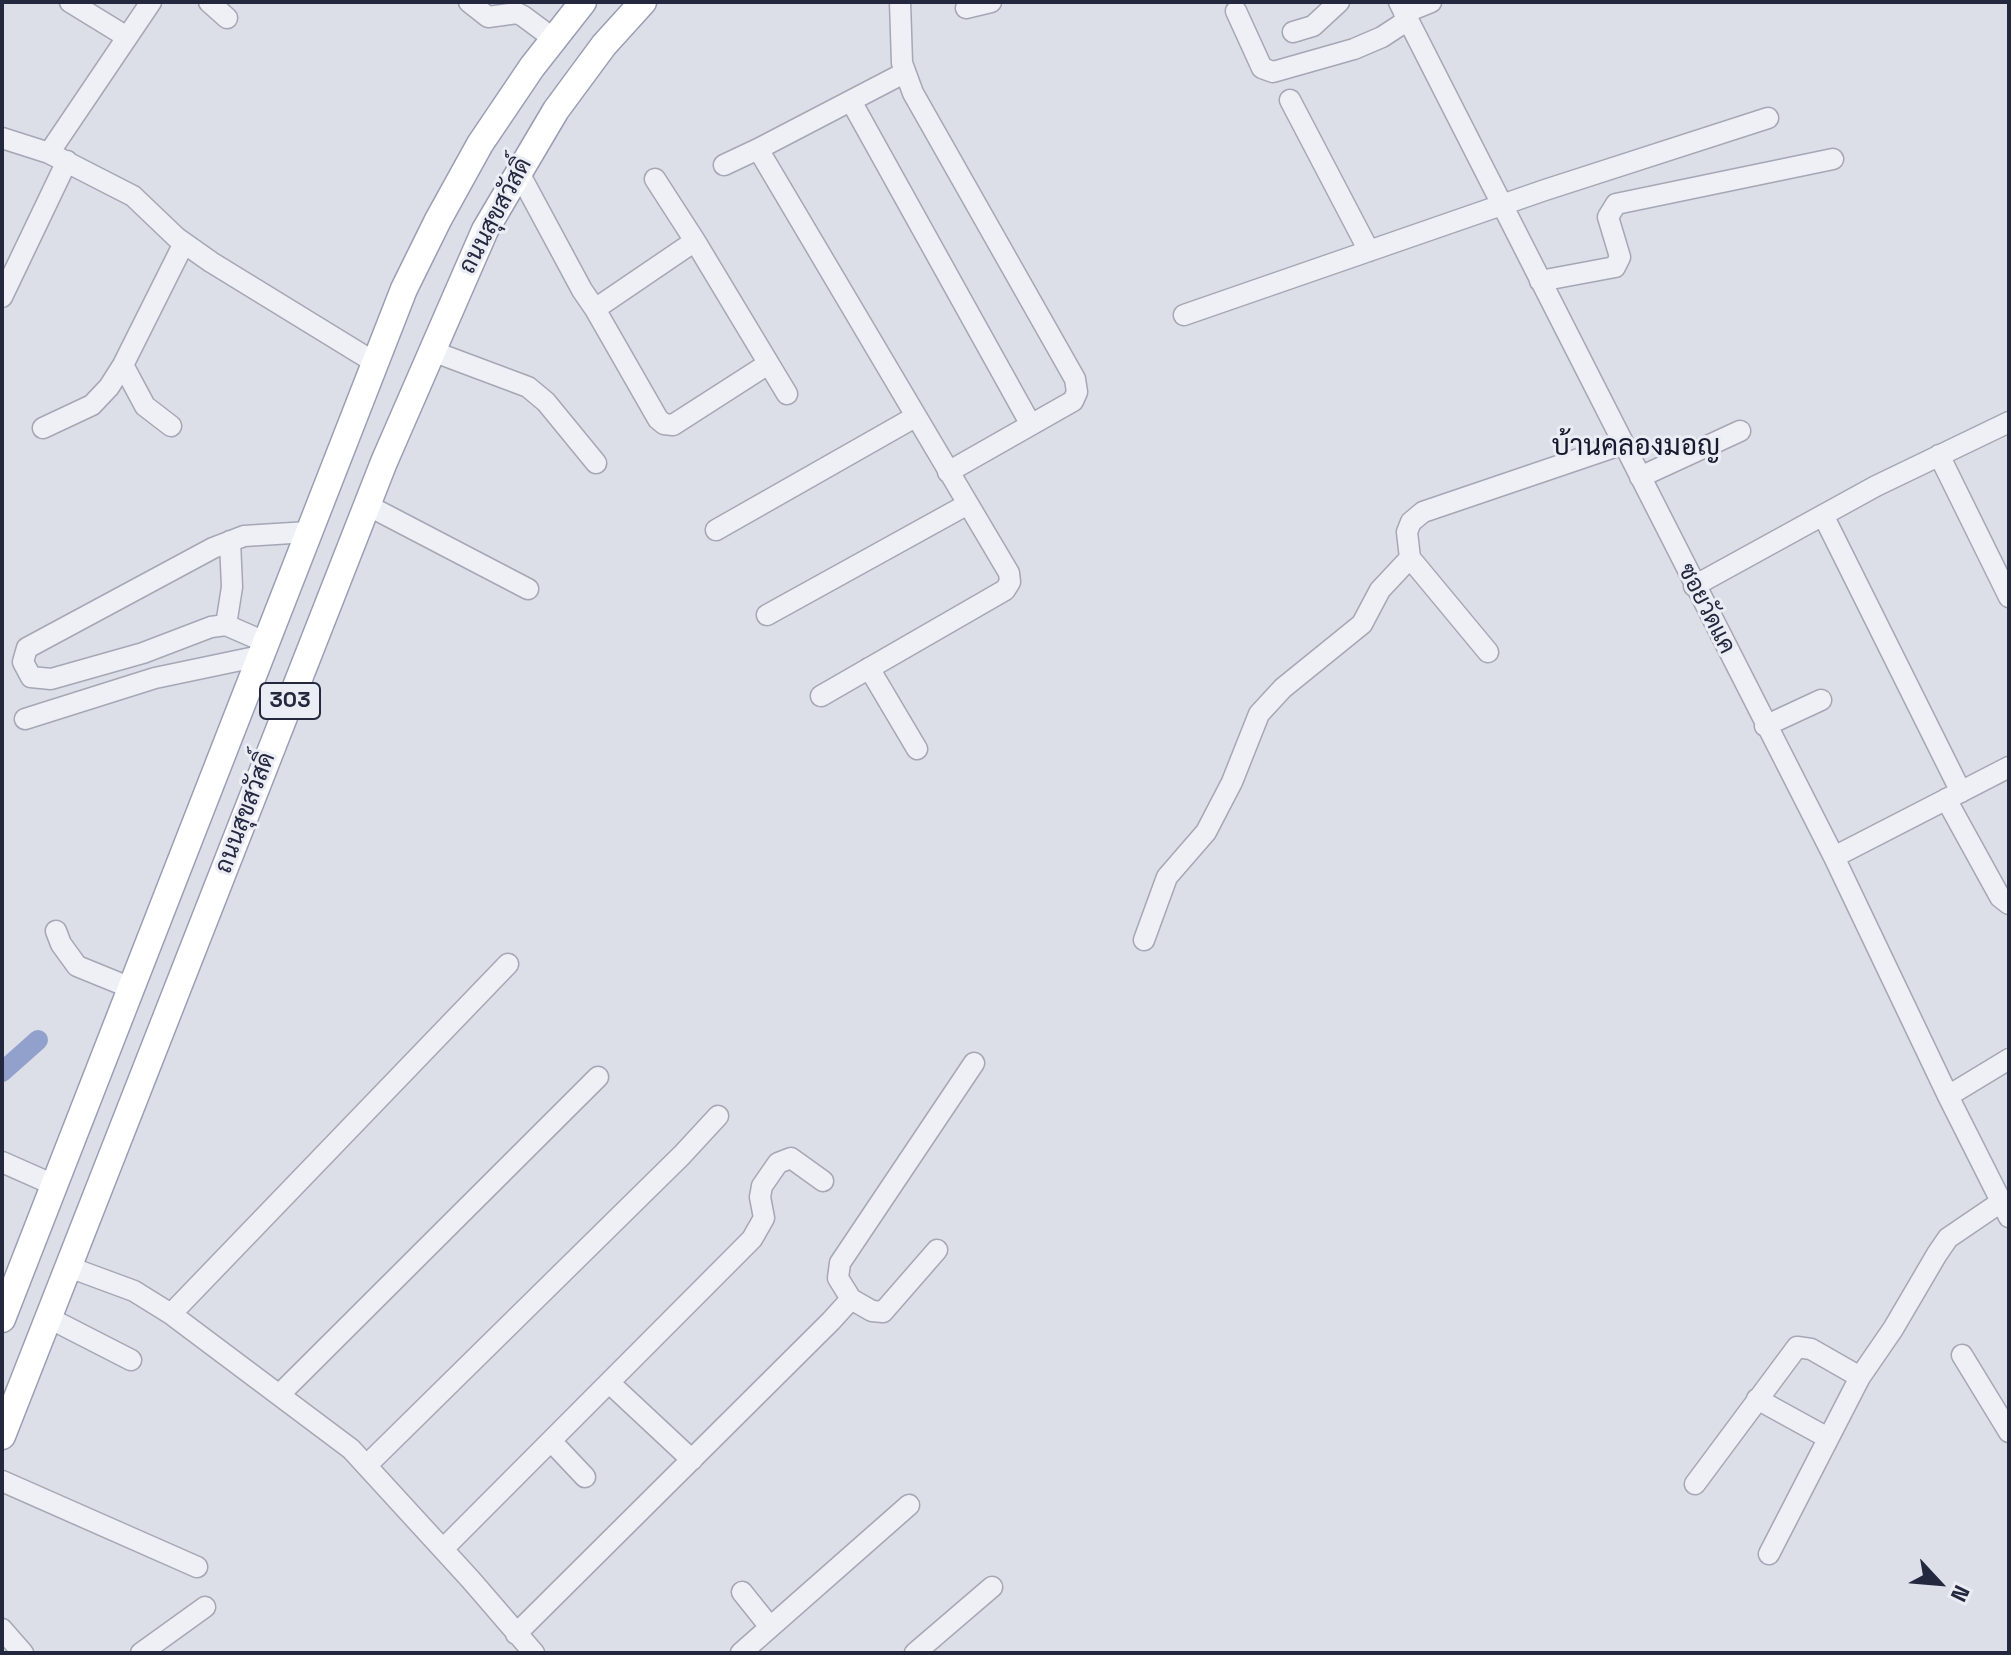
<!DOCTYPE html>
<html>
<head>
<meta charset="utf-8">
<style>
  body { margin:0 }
  #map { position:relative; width:2011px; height:1655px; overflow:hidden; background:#dcdee8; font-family:"Space Grotesk",sans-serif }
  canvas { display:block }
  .frame { position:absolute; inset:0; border:4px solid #24283f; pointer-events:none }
  .north { position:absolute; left:1899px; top:1543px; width:80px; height:80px; -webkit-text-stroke:6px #ebedf5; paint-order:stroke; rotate:116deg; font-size:22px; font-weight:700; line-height:32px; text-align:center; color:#24283f }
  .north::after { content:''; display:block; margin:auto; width:28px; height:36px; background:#24283f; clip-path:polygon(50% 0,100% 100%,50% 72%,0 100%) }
</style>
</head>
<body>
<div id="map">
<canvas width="2011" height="1655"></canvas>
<div class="frame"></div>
<div class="north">N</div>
</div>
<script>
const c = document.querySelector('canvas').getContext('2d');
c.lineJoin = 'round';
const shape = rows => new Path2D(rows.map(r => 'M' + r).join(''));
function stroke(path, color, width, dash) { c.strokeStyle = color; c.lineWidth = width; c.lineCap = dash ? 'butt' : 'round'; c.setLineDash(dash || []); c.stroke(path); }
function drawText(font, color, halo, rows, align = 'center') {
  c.font = font + ' "Space Grotesk",Sarabun,sans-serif'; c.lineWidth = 6; c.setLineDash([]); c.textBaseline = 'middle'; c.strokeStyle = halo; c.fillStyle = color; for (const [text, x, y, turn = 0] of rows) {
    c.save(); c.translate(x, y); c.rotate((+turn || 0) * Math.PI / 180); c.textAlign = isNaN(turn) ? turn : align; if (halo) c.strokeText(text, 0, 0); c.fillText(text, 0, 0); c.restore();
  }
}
const canal = shape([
  [2,1072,38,1040]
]);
const minor = shape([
  [70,2,127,37],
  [209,2,227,18],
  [469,2,488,17,517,13,523,16,554,39],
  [900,2,902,63,913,93,1075,379,1077,392,1073,401,948,472],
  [1399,2,1834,857,1948,1096,2009,1217],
  [966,8,991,2],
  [1236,11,1262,68,1273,72,1354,49,1382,37,1408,20],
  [1404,13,1431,2],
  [1293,32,1313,26,1339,2],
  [1290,100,1369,251],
  [851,101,1031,425],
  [2,138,49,153,151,2],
  [49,153,133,196,177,238,211,262,374,362],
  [724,165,758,149],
  [518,171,582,290,595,309,695,241,787,394],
  [655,179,695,241],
  [1540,281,1615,267,1620,257,1608,217,1616,204,1833,159],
  [2,297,67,161],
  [595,309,658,419,664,424,673,425,768,364],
  [1184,315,1545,190,1768,118],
  [432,351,528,387,546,402,596,463],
  [123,365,145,406,171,426],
  [43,428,92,405,109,387,123,365,184,243],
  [1939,455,2009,597],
  [1640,477,1740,431],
  [367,505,528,589],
  [1823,515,1961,792],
  [716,530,915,417],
  [1694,586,1876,486,2009,422],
  [767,615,968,504],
  [226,625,232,587,230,541],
  [265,642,226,625,211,627,143,653,51,679,31,677,23,662,27,648,213,548,244,536,308,532],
  [1488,652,1410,558,1407,532,1411,522,1423,512,1623,444],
  [869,668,917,749],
  [821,696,1005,590,1010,582,1009,573,758,149,904,73],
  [25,719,155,678,260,656],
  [1765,726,1821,700],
  [1946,799,2000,897,2009,904],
  [1834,857,2009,767],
  [56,931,61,944,77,966,131,988],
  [1144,940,1167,877,1206,832,1232,782,1259,714,1283,688,1362,624,1380,590,1410,558],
  [1948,1096,2009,1059],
  [2,1162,54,1185],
  [69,1267,134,1291,171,1314,351,1449,471,1580,534,1653],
  [851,1299,872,1311,883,1312,937,1250],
  [171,1314,508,964],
  [49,1318,131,1360],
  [1962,1355,2009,1432],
  [617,1390,692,1460],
  [280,1394,598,1077],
  [1757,1399,1828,1438],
  [551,1441,585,1477],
  [367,1465,682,1155,718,1116],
  [2,1481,197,1567],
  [1695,1484,1797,1347,1811,1349,1860,1377],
  [443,1549,752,1239,764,1218,760,1197,762,1186,778,1163,791,1158,823,1181],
  [1769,1554,1860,1377,1893,1329,1937,1254,1948,1238,2001,1202],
  [742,1592,770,1627],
  [2,1629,23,1653],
  [516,1634,831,1321,851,1299,838,1278,840,1263,974,1063],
  [141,1653,205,1607],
  [741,1653,909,1505],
  [915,1653,992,1587]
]);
const major = shape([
  [2,1319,404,289,438,220,480,144,532,67,583,2],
  [2,1436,384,462,485,230,556,110,604,45,643,2]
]);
const shields = [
  [290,701,60]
];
const shieldNames = [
  ["303",290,701]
];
const streetNames = [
  ["ถนนสุขสวัสดิ์",496,216,-62],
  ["ซอยวัดแค",1706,609,63],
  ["ถนนสุขสวัสดิ์",246,813,-69]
];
const quarterNames = [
  ["บ้านคลองมอญ",1636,447]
];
stroke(canal, '#92a1cc', 20);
stroke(minor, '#a5a7b5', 23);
stroke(major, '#9a9eb4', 29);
stroke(minor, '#efeff6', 20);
stroke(major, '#fff', 26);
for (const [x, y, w] of shields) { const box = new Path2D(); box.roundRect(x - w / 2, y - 18, w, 36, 6); c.fillStyle = '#ebedf5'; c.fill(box); stroke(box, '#24283f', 2); }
drawText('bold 22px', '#24283f', null, shieldNames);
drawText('24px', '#24283f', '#ebedf5', streetNames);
drawText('28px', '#17192f', '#ebedf5', quarterNames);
</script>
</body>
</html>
